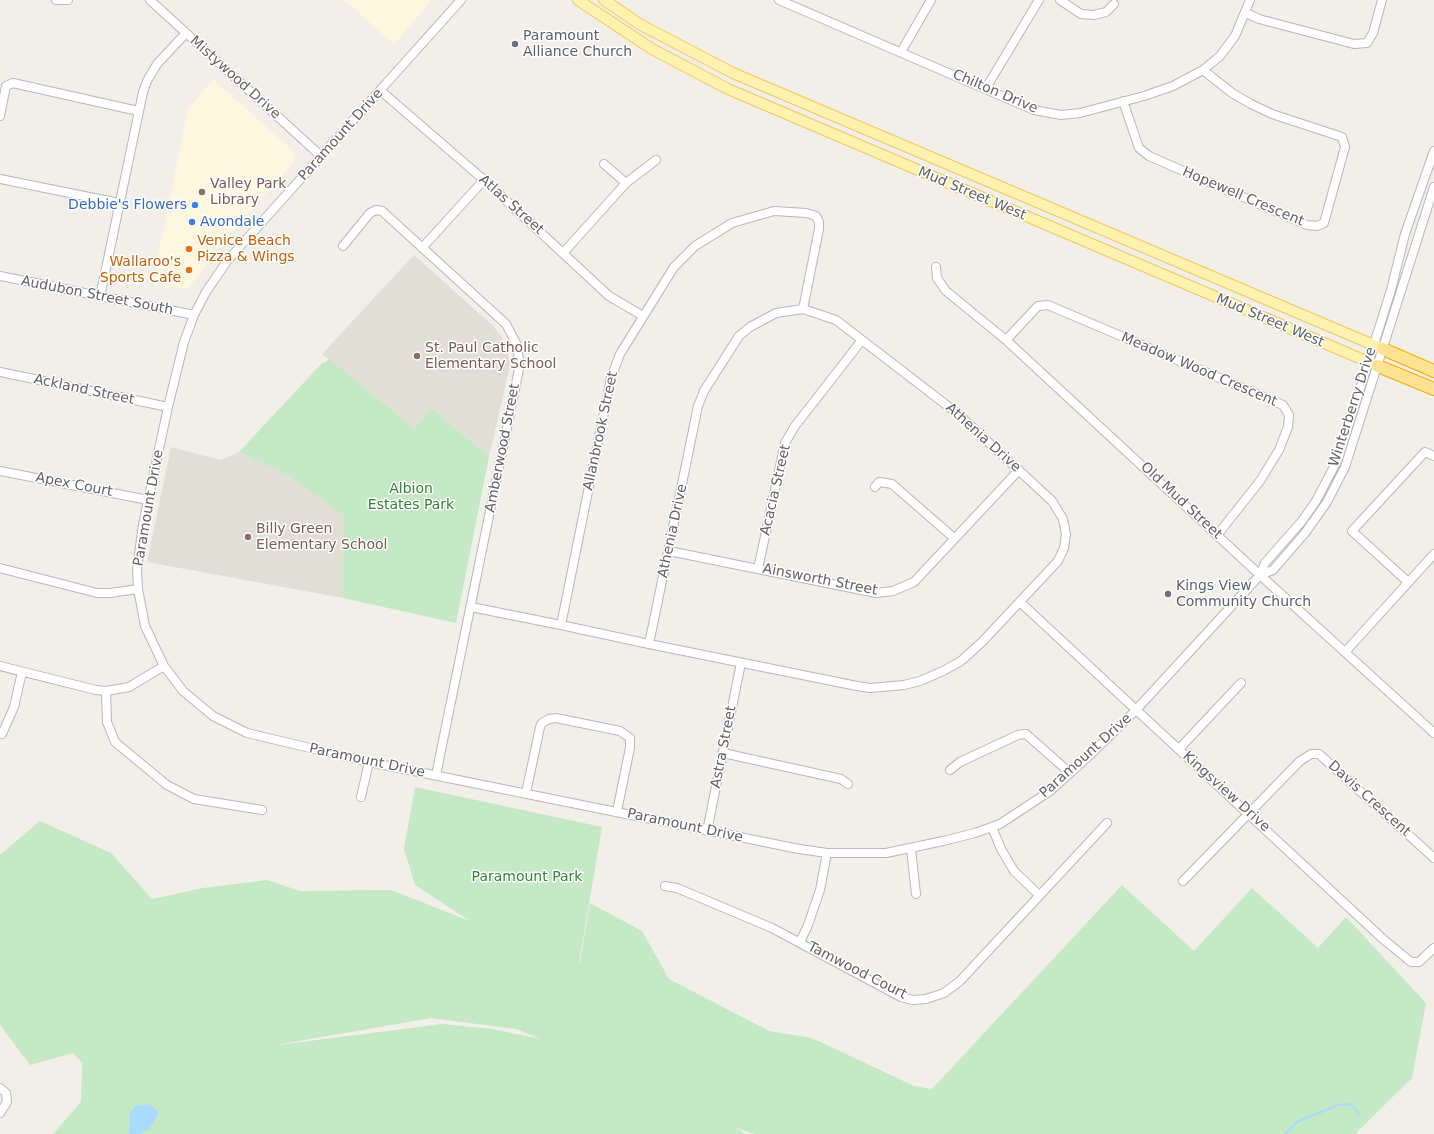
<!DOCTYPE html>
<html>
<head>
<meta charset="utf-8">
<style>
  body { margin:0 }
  canvas { display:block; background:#f1efe8 }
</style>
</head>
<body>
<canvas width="1434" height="1134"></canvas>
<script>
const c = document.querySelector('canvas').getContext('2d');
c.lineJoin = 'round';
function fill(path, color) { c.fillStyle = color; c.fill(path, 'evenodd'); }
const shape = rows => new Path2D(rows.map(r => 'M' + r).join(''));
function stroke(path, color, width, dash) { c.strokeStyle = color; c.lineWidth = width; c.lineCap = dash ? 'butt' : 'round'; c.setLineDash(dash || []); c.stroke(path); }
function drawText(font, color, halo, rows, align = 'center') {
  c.font = font + ' "DejaVu Sans",sans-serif'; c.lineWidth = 3; c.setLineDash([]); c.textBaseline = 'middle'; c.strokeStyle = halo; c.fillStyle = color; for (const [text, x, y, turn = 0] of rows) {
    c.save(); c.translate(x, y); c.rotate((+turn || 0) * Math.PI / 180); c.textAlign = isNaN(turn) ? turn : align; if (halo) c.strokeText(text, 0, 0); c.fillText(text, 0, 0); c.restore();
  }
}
const commercial = shape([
  [344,0,432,0,394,44],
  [214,80,294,152,294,162,222,242,188,289,155,285,157,261,188,108]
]);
const education = shape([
  [414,255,492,325,502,337,508,351,510,366,489,457,432,408,414,428,322,354],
  [171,447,221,460,239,452,290,477,345,515,343,598,147,562]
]);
const green = shape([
  [329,359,414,428,432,408,489,457,456,623,343,598,344,515,290,477,239,452,323,362,324,363],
  [415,787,602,827,579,962,580,962,590,903,642,931,669,979,769,1031,812,1038,914,1086,932,1089,1122,885,1194,951,1252,888,1318,948,1346,917,1426,1003,1412,1078,1355,1134,755,1134,736,1128,746,1134,53,1134,81,1102,82,1063,73,1053,30,1065,0,1025,0,855,40,821,111,853,152,899,203,888,267,880,300,891,391,890,470,921,415,885,404,849],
  [431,1018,516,1029,541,1039,492,1029,442,1024,270,1046]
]);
const water = shape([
  [149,1104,159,1112,155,1120,149,1129,140,1134,129,1134,130,1113,135,1106]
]);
const stream = shape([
  [1285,1134,1297,1122,1338,1105,1349,1104,1355,1108,1359,1115]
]);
const minor = shape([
  [56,0,68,0],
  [150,0,321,156],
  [461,0,227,261,206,292,194,315,184,342,168,407,143,524,137,570,138,589,145,626,164,666,183,691,213,716,247,733,369,762,799,849,827,853,886,853,943,841,975,833,1000,824,1050,791,1090,755,1136,710,1260,575,1265,563,1302,521,1316,501,1338,459,1391,290,1405,234,1434,151],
  [779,0,1034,110,1061,115,1080,113,1144,96,1173,86,1203,70,1220,56,1235,36,1250,0],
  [1060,0,1081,14,1094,15,1106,12,1114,4],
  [1246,13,1259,19,1354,44,1367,43,1373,33,1382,0],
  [901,52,931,0],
  [986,88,1039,0],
  [381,91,484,180,609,296,643,316],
  [1123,101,1139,148,1149,156,1307,225,1317,226,1324,223,1345,147,1342,137,1272,114,1251,104,1232,93,1203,70],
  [0,116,6,86,13,83,138,111],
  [604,164,626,183],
  [0,179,119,203],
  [343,246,370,213,376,210,382,211,506,324,516,343,519,359,519,369,436,775],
  [422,248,484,180],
  [564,252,626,183,656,160],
  [936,267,937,278,946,291,1006,340,1260,575,1434,733],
  [0,276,194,315],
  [100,297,143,92,147,81,157,64,186,33],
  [1006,340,1038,306,1048,305,1283,405,1289,415,1288,427,1279,450,1260,481,1218,534],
  [0,372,168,407],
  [0,471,148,500],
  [875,487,879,482,892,484,954,538],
  [669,551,876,593,893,591,914,582,1019,470],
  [0,568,97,593,110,593,138,589],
  [758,569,785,443,795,426,862,340],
  [1260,575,1273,570,1305,533,1327,502,1345,467,1434,187],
  [1408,582,1352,531,1425,452,1434,456],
  [1020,602,1383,939,1411,962,1419,962,1434,948],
  [471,607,561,625,649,644,857,686,870,688,904,685,920,681,943,671,961,661,982,642,1058,561,1064,548,1066,534,1063,519,1052,501,958,414,836,320,803,309,776,313,750,327,739,336,704,391,698,406,649,644],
  [561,625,611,378,620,354,674,267,695,246,732,223,774,211,806,213,816,216,819,222,819,229,803,309],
  [1346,651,1434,554],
  [0,666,96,690,106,691,129,687,164,666],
  [106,691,107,722,115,742,167,785,194,799,262,810],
  [2,734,14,707,22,672],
  [1179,749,1241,683],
  [723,753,841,779,848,784],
  [950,770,960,762,1018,735,1026,734,1070,773],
  [526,793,540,727,542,723,549,719,556,718,620,731,630,738,630,748,617,811],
  [361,797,369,762],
  [992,827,1001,849,1014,871,1039,895],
  [707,831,741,663],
  [911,849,916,894],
  [1183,881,1300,761,1311,754,1319,754,1434,858],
  [665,886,677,888,772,928,901,997,913,1000,926,999,944,993,960,981,1107,823],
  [800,942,808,925,820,890,827,853],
  [0,1088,6,1093,7,1102,0,1113]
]);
const major = shape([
  [578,0,652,49,728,89,1378,366],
  [604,0,641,25,733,73,1383,349]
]);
const highway = shape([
  [1383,349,1434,371],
  [1378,366,1434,389]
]);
const markers = [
  [515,44,4,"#6b7280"],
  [202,192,4,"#8d6e63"],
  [195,205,4,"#3f7fe0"],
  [192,222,4,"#3f7fe0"],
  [189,249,4,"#e8710a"],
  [189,270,4,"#e8710a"],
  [417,356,4,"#8d6e63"],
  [248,537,4,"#8d6e63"],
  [1168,594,4,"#6b7280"]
];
const worshipNames = [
  ["Paramount",523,36],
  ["Alliance Church",523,52],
  ["Kings View",1176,586],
  ["Community Church",1176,602]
];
const streetNames = [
  ["Mistywood Drive",235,78,42],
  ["Chilton Drive",995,92,23],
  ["Paramount Drive",341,135,-48],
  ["Mud Street West",972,194,23],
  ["Hopewell Crescent",1243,197,23],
  ["Atlas Street",511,205,42],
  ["Audubon Street South",97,296,11],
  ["Mud Street West",1270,321,23],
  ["Meadow Wood Crescent",1199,370,23],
  ["Ackland Street",84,390,12],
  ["Winterberry Drive",1353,407,-72],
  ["Allanbrook Street",601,431,-78],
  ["Athenia Drive",983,438,42],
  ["Amberwood Street",503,448,-79],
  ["Apex Court",74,485,11],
  ["Acacia Street",776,490,-77],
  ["Old Mud Street",1181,501,43],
  ["Paramount Drive",149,508,-80],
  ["Athenia Drive",673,531,-78],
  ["Ainsworth Street",820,580,11],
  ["Astra Street",724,747,-79],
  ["Paramount Drive",1086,756,-42],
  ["Paramount Drive",367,761,12],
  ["Kingsview Drive",1226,792,42],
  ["Davis Crescent",1369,799,42],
  ["Paramount Drive",685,826,12],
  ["Tamwood Court",857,971,27]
];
const educationNames = [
  ["Valley Park",210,184],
  ["Library",210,200],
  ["St. Paul Catholic",425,348],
  ["Elementary School",425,364],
  ["Billy Green",256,529],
  ["Elementary School",256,545]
];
const shopNames = [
  ["Debbie's Flowers",187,205],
  ["Avondale",200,222,"left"]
];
const foodNames = [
  ["Venice Beach",197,241],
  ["Pizza & Wings",197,257],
  ["Wallaroo's",181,262,"right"],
  ["Sports Cafe",181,278,"right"]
];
const parkNames = [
  ["Albion",411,489],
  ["Estates Park",411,505],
  ["Paramount Park",527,877]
];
fill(commercial, '#fef7e0');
fill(education, '#e1ded6');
fill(green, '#c5e8c5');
fill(water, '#aadaff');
stroke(stream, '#aadaff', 2);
stroke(minor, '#b5b8bc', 10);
stroke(major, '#f2c960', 12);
stroke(highway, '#f9ab00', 14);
stroke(minor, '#fff', 8);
stroke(major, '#fff2af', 10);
stroke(highway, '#fde293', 12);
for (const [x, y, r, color] of markers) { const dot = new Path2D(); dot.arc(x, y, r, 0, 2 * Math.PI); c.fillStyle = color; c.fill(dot); stroke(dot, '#fff', 1.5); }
drawText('14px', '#5b616d', '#fff', worshipNames, 'left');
drawText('14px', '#5f6368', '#fff', streetNames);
drawText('14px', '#785e54', '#fff', educationNames, 'left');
drawText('14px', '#366cbe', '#fff', shopNames, 'right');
drawText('14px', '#c56008', '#fff', foodNames, 'left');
drawText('14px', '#348238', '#fff', parkNames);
</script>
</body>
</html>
